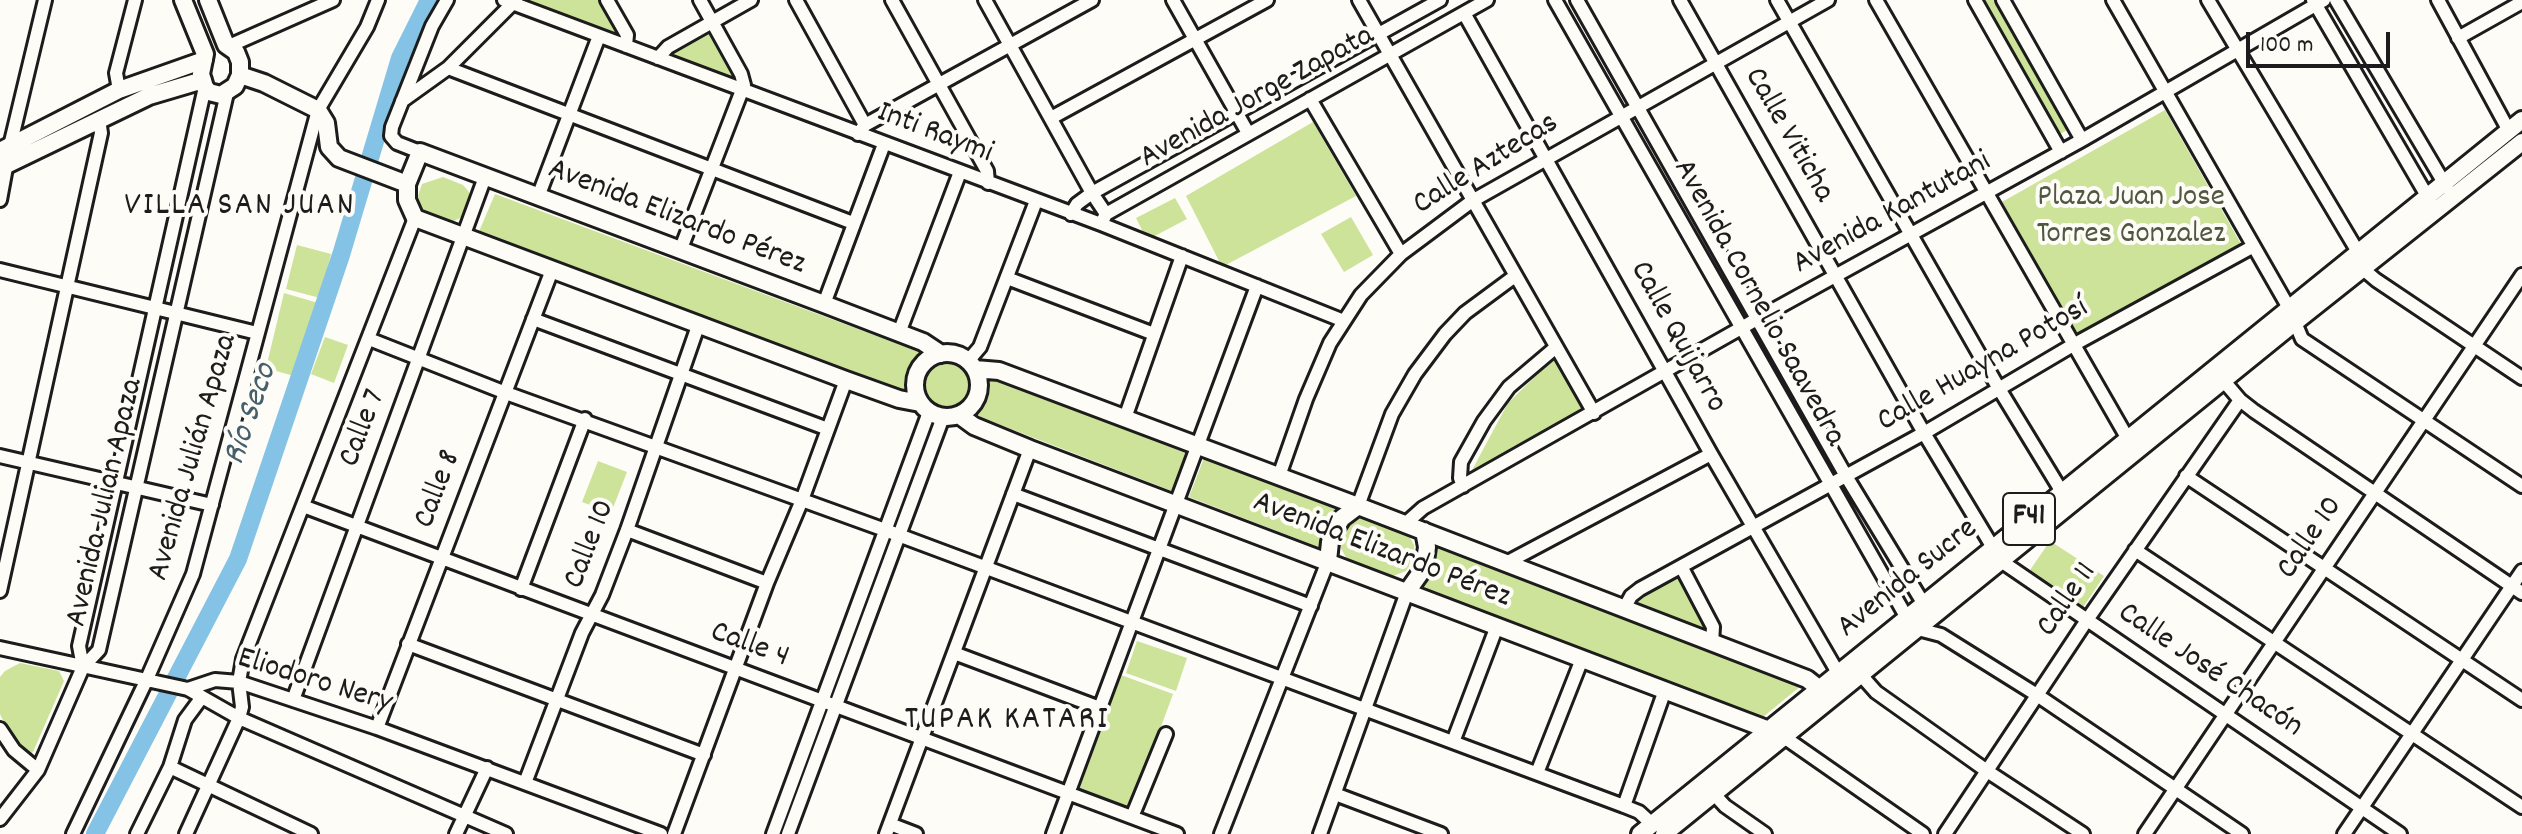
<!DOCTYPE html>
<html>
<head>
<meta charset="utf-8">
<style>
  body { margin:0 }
  #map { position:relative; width:2522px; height:834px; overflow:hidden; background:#fdfcf7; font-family:Dekko,sans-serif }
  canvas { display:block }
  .scale { position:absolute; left:2246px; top:32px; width:144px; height:36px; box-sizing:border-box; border:4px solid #1c1c1c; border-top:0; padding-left:10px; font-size:24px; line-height:28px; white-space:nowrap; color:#1c1c1c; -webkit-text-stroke:6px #fdfcf7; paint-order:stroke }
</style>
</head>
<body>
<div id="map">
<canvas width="2522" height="834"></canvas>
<div class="scale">100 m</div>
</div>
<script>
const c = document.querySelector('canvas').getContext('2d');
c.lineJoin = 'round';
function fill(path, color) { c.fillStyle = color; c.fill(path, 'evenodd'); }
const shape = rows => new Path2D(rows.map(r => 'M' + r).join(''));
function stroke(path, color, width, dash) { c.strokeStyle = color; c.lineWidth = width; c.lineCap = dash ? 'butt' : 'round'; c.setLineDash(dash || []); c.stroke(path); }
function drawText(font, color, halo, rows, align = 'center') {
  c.font = font + ' Dekko,sans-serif'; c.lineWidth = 8; c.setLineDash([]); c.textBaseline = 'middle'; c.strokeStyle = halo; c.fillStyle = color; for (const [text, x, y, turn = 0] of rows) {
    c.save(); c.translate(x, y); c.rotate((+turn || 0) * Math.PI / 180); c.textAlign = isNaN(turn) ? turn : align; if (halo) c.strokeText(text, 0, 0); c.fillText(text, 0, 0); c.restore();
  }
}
const green = shape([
  [601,0,624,37,522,1,522,0],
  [1983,0,1998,0,2071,128,2060,134],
  [710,28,742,85,662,55],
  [2165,110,2241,244,2079,337,2002,202],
  [1313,122,1356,196,1222,267,1186,196],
  [443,177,463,185,469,192,470,202,466,215,448,224,427,216,417,199,422,184],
  [495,194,925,354,911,366,907,375,910,397,478,234],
  [1175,198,1187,219,1147,240,1136,218],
  [1351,217,1373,255,1344,272,1321,234],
  [297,245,331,254,320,298,286,289],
  [284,293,318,303,294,376,266,368],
  [325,337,348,345,334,383,311,374],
  [1556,356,1587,405,1471,472,1508,403],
  '924 386a23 23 0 1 1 46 0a23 23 0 1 1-46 0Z',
  [986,374,1188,449,1172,491,972,414,986,401,989,385],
  [1204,458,1336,509,1321,548,1189,497],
  [598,461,627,472,611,513,582,502],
  [1364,516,1408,534,1414,545,1415,557,1406,571,1393,576,1347,559,1339,545,1340,538,1353,519],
  [2050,541,2104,576,2082,609,2028,573],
  [1432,543,1802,685,1763,717,1620,663,1417,585],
  [1677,576,1681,577,1712,634,1633,605,1633,600],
  [1137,641,1187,658,1176,691,1126,673],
  [20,663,59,671,64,681,33,752,28,756,11,737,0,714,0,677,5,671],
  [1121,675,1173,694,1130,811,1078,792]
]);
const river = shape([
  [95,834,238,559,341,255,400,58,429,0]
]);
const minor = shape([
  [504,0,1101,224,1344,321],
  [607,0,627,35,626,46],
  [796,0,865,125],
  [892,0,987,171,988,183],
  [985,0,1092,193,1106,214],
  [1173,0,1248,133],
  [1359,0,1594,413],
  [1555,0,1907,618,1918,629,1941,635,2037,695,2242,834],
  [1577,0,1846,476,1928,611],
  [1680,0,1924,433,2001,561,2400,834],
  [1777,0,1998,387,2062,492],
  [1876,0,2128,439],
  [1975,0,2061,152],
  [2003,0,2082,140],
  [2113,0,2289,308,2302,339,2522,486],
  [2208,0,2358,252],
  [2313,0,2430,201],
  [2336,0,2447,188],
  [2438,0,2509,131],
  [1464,13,1711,454,1841,678],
  [2458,38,2522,2],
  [229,46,333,0],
  [658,58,668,47,751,0],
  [448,68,853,223],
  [119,90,116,73,135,0],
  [1310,99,1401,254],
  [402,101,448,68,516,0],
  [1051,118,1267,0],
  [858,134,865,125,1092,0],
  [420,152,397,143,391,136,392,127,432,26,447,0],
  [538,197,599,36],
  [0,200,10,146,45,0],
  [1071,214,1077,204,1092,193,1440,0],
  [1101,224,1106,214,1487,0],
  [680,251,744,85,741,74,700,0],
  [2363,269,2376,280,2522,378],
  [0,270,257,333],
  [1007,278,1154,334],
  [824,304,884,144],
  [533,319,828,429],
  [899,333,960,172],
  [369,339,506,393,885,530,1624,806,1639,812,1652,824],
  [968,361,980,347,1036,201],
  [2223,380,2240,400,2254,411,2522,593],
  [1125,418,1182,256],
  [0,456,212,505],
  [1279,476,1306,399,1330,343,1361,295,1401,254,1472,201,1828,0],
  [2186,476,2522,700],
  [1463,486,1460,478,1461,462,1484,421,1509,387,1555,348],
  [1013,494,1311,606],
  [303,506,1177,834],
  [1358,506,1392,414,1415,374,1445,334,1465,313,1515,276],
  [1405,524,1423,508,1757,319,2082,140,2324,0],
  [627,530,767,583],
  [2135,550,2522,807],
  [1506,563,1711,454],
  [1682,568,1713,627,1712,643],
  [521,589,585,419],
  [0,591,101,133,99,120],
  [1624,609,1631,596,1640,589,1924,433,2073,345,2252,247],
  [408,644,704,755],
  [0,648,188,689,239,718,506,834],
  [954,653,1100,708],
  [83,667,79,646,205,87],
  [1861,675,1876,692,1987,771,2083,834],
  [188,689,215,680,239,682,377,728,661,834],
  [293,700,485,177],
  [377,728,552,270],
  [0,729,14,750,38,770],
  [1784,737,1923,834],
  [1453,742,1497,626],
  [170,767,311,834],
  [1537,773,1582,659],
  [525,783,582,633,602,595,627,530,699,323],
  [1335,794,1441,834],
  [1714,794,1725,806,1765,834],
  [1624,806,1665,690],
  [1132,817,1166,734],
  [0,819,38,770,83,667,99,650,227,93],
  [890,824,916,834],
  [73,834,147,679,193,574,318,110,367,27,378,0],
  [137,834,170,767,185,720,202,697],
  [186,834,239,718,242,707,239,682,243,659,415,218],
  [456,834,487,768],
  [674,834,767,583,802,500,846,380],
  [773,834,929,412],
  [788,834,943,417],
  [886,834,1030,449],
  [1053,834,1257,286],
  [1221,834,1328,561],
  [1320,834,1407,592],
  [1945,834,2087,620,2240,400],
  [2145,834,2522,275],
  [2344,834,2522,571]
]);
const major = shape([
  [183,0,205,54,201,74,205,87,209,92,221,95,235,86,240,75,240,62,236,52,226,45,208,0],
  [240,75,264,83,318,110,326,123,329,147,339,158,407,184],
  [0,151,119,90,204,60],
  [0,168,149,96,203,80],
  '915 385a32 32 0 1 1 64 0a32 32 0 1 1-64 0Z',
  [975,369,999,371,1358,506,1807,679,1826,694],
  [920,403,899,399,846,380,415,218,407,200,407,184,420,152,824,304,923,342,941,354],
  [959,415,974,426,1030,449,1777,733],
  [1328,561,1330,542,1335,529,1342,518,1358,506],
  [1407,592,1424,568,1427,547,1424,531],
  [1640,834,2522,120],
  [1664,834,2294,323,2522,142]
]);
const shields = [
  [2029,519,52]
];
const shieldNames = [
  ["F41",2029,519]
];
const streetNames = [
  ["Avenida Jorge Zapata",1258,99,-29],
  ["Inti Raymi",934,135,21],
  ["Calle Viticha",1787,136,60],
  ["Calle Aztecas",1487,166,-32],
  ["Avenida Kantutani",1893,215,-29],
  ["Avenida Elizardo Pérez",676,219,21],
  ["Avenida Cornelio Saavedra",1757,304,61],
  ["Calle Quijarro",1676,338,61],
  ["Calle Huayna Potosí",1984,367,-30],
  ["Calle 7",365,429,-69],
  ["Avenida Julián Apaza",195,458,-74],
  ["Calle 8",440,490,-69],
  ["Avenida Julian Apaza",107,503,-77],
  ["Calle 10",2312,539,-56],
  ["Calle 10",592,545,-69],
  ["Avenida Elizardo Pérez",1381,552,21],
  ["Avenida Sucre",1909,580,-39],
  ["Calle 11",2069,601,-56],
  ["Calle 4",749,647,20],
  ["Calle José Chacón",2209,672,34],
  ["Eliodoro Nery",314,683,17]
];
const parkNames = [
  ["Plaza Juan Jose",2131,200],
  ["Torres Gonzalez",2131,237]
];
const neighbourhoodNames = [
  ["VILLA SAN JUAN",240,208],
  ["TUPAK KATARI",1007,722]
];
const waterNames = [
  ["Río Seco",253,415,-71]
];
fill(green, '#cce399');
stroke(river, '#84c3e5', 18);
stroke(minor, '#1c1c1c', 18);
stroke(major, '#1c1c1c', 22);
stroke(minor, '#fdfcf7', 12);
stroke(major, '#fdfcf7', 16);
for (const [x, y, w] of shields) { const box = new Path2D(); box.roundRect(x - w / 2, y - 26, w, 52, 6); c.fillStyle = '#fdfcf7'; c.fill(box); stroke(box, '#1c1c1c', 2); }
drawText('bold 30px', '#1c1c1c', null, shieldNames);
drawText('32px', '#1c1c1c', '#fdfcf7', streetNames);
drawText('32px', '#515842', '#fdfcf7', parkNames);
c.letterSpacing = '2px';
drawText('34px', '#1c1c1c', '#fdfcf7', neighbourhoodNames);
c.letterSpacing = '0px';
drawText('italic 34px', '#465f6c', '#fdfcf7', waterNames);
</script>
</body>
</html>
